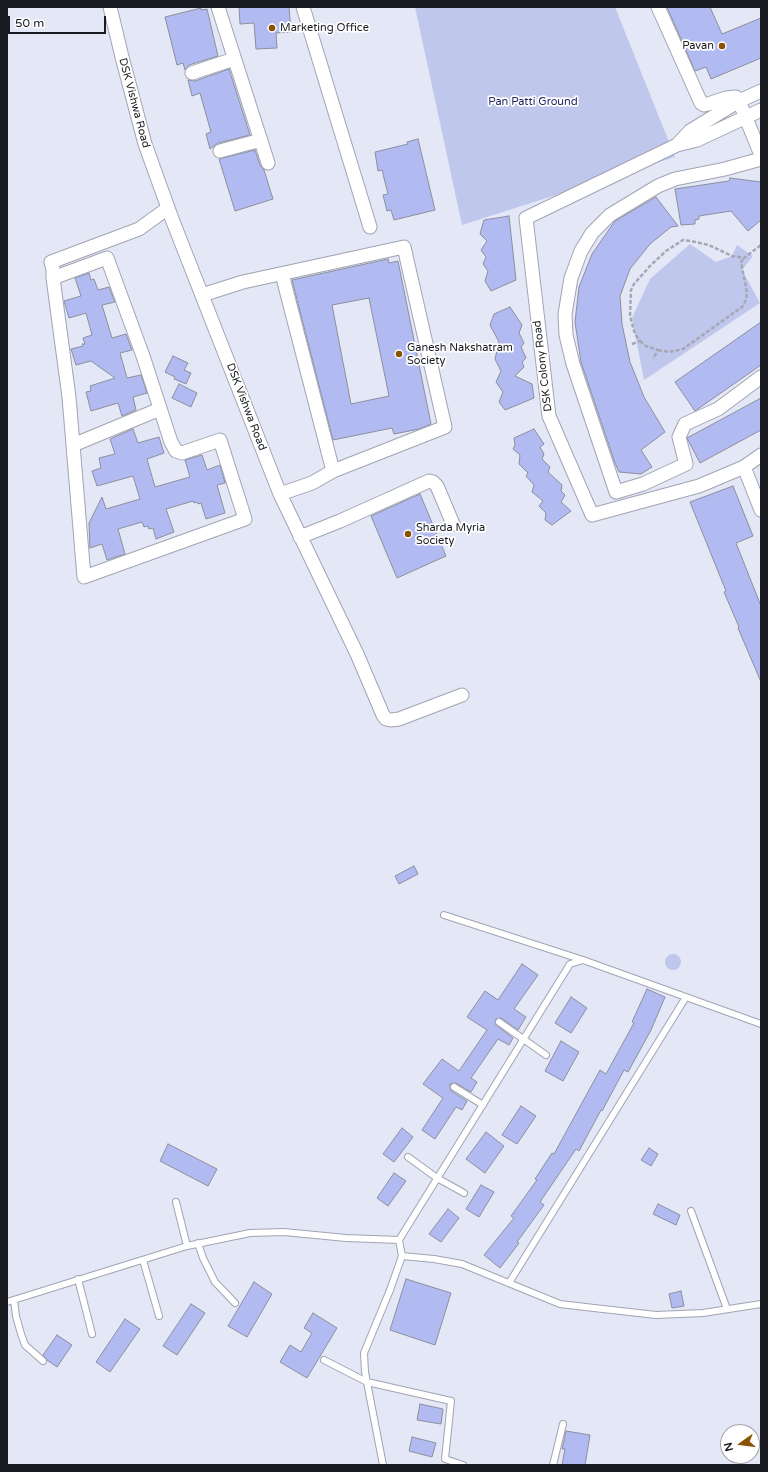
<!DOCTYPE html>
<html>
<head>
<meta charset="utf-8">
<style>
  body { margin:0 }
  #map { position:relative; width:768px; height:1472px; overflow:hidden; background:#e4e7f6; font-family:"Varela Round",sans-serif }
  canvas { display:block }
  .frame { position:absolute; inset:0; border:8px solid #1a1b20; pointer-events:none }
  .north { position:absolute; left:720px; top:1424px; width:40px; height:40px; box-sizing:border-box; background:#fff; border:1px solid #a3a4a6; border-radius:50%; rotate:256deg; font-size:11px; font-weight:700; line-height:16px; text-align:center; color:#1a1b20 }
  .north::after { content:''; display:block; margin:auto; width:14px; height:18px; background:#885201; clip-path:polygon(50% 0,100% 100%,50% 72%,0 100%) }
  .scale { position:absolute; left:8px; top:16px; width:98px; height:18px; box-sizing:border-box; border:2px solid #1a1b20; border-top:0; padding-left:5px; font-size:12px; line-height:14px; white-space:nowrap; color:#1a1b20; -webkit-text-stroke:3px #fff; paint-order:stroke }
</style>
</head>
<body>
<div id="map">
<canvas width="768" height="1472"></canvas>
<div class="frame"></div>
<div class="north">N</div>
<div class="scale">50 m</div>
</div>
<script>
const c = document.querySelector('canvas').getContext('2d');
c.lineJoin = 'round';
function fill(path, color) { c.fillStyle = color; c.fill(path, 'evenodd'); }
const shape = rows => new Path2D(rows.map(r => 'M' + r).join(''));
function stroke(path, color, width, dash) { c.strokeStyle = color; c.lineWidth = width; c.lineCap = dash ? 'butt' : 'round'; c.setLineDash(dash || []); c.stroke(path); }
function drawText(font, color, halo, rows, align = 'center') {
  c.font = font + ' "Varela Round",sans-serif'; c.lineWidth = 3.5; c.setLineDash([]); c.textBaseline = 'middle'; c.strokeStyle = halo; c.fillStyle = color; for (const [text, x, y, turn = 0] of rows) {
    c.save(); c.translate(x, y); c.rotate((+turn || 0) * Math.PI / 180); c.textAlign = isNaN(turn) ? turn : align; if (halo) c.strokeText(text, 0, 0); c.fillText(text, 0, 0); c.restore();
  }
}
const green = shape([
  [415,7,615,7,675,157,462,225],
  [690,244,716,262,732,256,737,245,753,256,742,270,760,303,644,380,632,318,650,279],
  '665 962a8 8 0 1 1 16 0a8 8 0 1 1-16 0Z'
]);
const building = shape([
  [239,7,289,7,291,32,276,33,277,48,256,49,254,23,240,24,239,7],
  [667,7,710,7,722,34,761,18,761,58,711,79,706,67,695,71,667,7],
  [201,8,201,10,207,9,218,56,189,65,185,70,183,63,177,65,165,17,201,8],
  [229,69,250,135,218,143,210,149,206,134,211,132,200,93,192,96,188,80,195,81,229,69],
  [418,139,435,210,394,220,391,210,387,211,383,195,388,194,382,170,378,171,375,152,408,144,407,142,418,139],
  [255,150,260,165,264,170,273,199,235,211,219,159,255,150],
  [730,178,761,182,761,220,748,231,731,211,699,216,699,219,695,220,695,224,681,225,675,189,729,181,730,178],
  [656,197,678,226,671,227,650,244,630,269,620,296,622,324,630,362,644,397,665,432,641,450,652,467,641,474,619,472,615,463,581,362,575,322,579,287,592,254,615,221,656,197],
  [509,216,516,280,491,291,485,281,488,271,483,264,486,257,481,250,487,241,480,234,484,220,509,216],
  [388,259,389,263,398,261,431,424,419,429,394,434,392,428,333,440,292,280,388,259],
  [369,298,389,396,351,404,332,305,369,298],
  [89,273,91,280,94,279,98,290,109,287,115,302,102,305,112,338,126,334,132,350,120,353,127,378,141,375,147,393,133,397,136,410,122,416,118,403,91,411,86,392,91,391,90,386,115,378,91,361,76,365,71,349,83,346,82,344,85,344,83,338,92,335,86,313,69,318,64,301,81,296,75,278,89,273],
  [510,307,522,325,519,333,524,343,521,347,526,358,522,362,524,367,515,376,532,384,534,398,505,410,499,402,503,392,496,382,501,371,495,359,499,342,490,325,494,314,510,307],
  [761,322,761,365,695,411,675,382,761,322],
  [173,356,188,363,184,370,191,373,186,384,174,379,175,377,165,372,173,356],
  [179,384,197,393,191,407,172,398,179,384],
  [761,398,761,430,700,463,687,438,761,398],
  [133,429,138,443,159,437,164,453,147,459,155,487,190,477,185,460,202,455,207,470,220,465,225,483,217,485,225,513,206,519,201,503,198,504,197,502,194,503,193,501,166,509,174,532,156,539,153,528,149,529,148,526,144,527,142,522,118,529,125,554,107,560,102,544,90,548,89,523,102,497,106,509,140,499,133,476,97,486,92,471,101,468,99,458,115,454,110,439,133,429],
  [534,429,544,444,540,447,544,454,542,459,550,467,548,472,562,485,561,491,565,495,561,502,571,511,552,525,545,520,546,513,539,506,543,501,532,492,534,485,526,476,528,473,519,464,520,455,513,449,515,445,514,438,534,429],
  [733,486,753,536,736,543,761,606,761,682,738,628,739,627,724,592,726,591,690,502,733,486],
  [420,494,446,556,397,578,371,516,420,494],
  [414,866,418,874,399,884,395,876,414,866],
  [522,964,538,975,514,1009,526,1017,518,1030,501,1018,496,1019,495,1022,496,1025,513,1038,509,1045,498,1039,471,1078,477,1082,471,1092,456,1083,450,1084,450,1087,451,1091,467,1101,462,1110,456,1107,435,1139,422,1130,443,1098,423,1084,442,1059,459,1071,487,1030,467,1017,485,991,498,1000,522,964],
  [647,989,665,997,651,1030,628,1072,624,1070,602,1111,601,1110,579,1151,576,1149,540,1202,544,1205,517,1242,519,1243,500,1268,484,1255,514,1218,511,1216,537,1180,535,1179,552,1153,554,1154,600,1070,606,1074,634,1023,632,1022,647,989],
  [571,997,587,1008,571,1033,555,1023,571,997],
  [561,1041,579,1052,563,1081,545,1071,561,1041],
  [521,1106,536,1116,517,1144,502,1135,521,1106],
  [402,1128,413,1137,394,1162,383,1154,402,1128],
  [486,1132,504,1146,485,1173,466,1159,486,1132],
  [168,1144,217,1169,208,1186,160,1161,168,1144],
  [649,1148,658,1154,651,1166,641,1160,649,1148],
  [394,1173,406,1181,388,1206,377,1198,394,1173],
  [481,1185,494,1192,479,1217,466,1209,481,1185],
  [658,1204,680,1215,676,1225,653,1214,658,1204],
  [448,1209,459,1218,441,1242,429,1234,448,1209],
  [406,1279,451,1293,435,1345,390,1330,406,1279],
  [254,1282,272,1294,247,1337,228,1326,254,1282],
  [681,1291,684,1306,672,1308,669,1294,681,1291],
  [191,1304,205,1313,177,1355,163,1346,191,1304],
  [313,1313,337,1328,307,1378,280,1362,290,1345,301,1352,312,1333,304,1328,313,1313],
  [125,1319,140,1329,110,1372,96,1362,125,1319],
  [57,1335,72,1345,57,1367,47,1360,43,1355,57,1335],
  [420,1404,443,1409,441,1424,417,1420,420,1404],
  [566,1431,590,1435,585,1465,562,1465,565,1449,562,1449,566,1431],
  [412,1437,436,1443,432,1457,409,1451,412,1437]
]);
const path = shape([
  [640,341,646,346,658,350,653,359],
  [632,344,640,341,635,334,630,316,631,290,634,284,650,266,666,251,683,240,691,241,709,245,732,256,744,258,761,245],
  [658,350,669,352,683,349,742,307,746,300,747,293,741,262,744,258]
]);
const lane = shape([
  [444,915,583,960],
  [499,1022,546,1055],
  [454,1087,483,1105],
  [408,1157,437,1178,464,1193],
  [176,1202,187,1246],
  [691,1211,727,1309],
  [198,1243,203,1258,215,1282,235,1303],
  [402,1256,399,1240,570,964,583,960,761,1024],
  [143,1260,159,1316],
  [78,1279,92,1334],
  [509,1283,686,997],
  [14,1300,16,1316,21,1334,25,1345,43,1361],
  [7,1302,187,1246,250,1233,284,1232,346,1238,399,1240],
  [324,1360,367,1382,451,1401,445,1459,463,1465],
  [383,1465,365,1372,364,1353,390,1290,402,1256,434,1259,462,1264,560,1304,594,1308,656,1315,703,1313,761,1304],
  [553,1465,563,1424]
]);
const street = shape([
  [110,7,122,57,145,144,172,219,280,494,357,654,383,715,386,719,391,720,399,719,462,695],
  [218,7,268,163],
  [303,7,370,227],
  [658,7,701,103,704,105,708,104,726,98,736,97,739,101,761,155],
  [192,73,234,59],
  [761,110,697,140,677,145,526,218,549,416,592,515,699,486,744,467,761,455],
  [677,145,690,131,739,101,761,91],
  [220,151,261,140],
  [761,159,725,169,675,179,658,186,610,215,592,233,581,251,571,278,565,314,566,335,573,364,616,492,643,484,686,464,679,437,685,424,718,409,761,377],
  [282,274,333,471],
  [53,278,107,258,143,356,171,442,176,451,182,453,220,440,245,519,84,577,69,397,53,278,53,269,51,262,139,229,168,208],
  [202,295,243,282,404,247,445,427,333,471,312,483,280,494],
  [73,445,160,409],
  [744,467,761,510],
  [300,537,340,521,429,481,433,482,437,486,453,524]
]);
const markers = [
  [272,28,4,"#885201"],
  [722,46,4,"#885201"],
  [399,354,4,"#885201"],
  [408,534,4,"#885201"]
];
const poiNames = [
  ["Marketing Office",280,28],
  ["Pavan",714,46,"right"],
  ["Ganesh Nakshatram",407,348],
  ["Society",407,361],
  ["Sharda Myria",416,528],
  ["Society",416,541]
];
const parkNames = [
  ["Pan Patti Ground",533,102]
];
const streetNames = [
  ["DSK Vishwa Road",134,103,75],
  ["DSK Colony Road",543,366,-97],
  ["DSK Vishwa Road",246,407,69]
];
fill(green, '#c0c7ec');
fill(building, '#b1bbf2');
stroke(building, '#8c8e9c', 1);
stroke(lane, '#a1a4b2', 8);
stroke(street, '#a1a4b2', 15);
stroke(path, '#a5a7b3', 2.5, [4, 2]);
stroke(lane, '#fff', 6);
stroke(street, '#fff', 13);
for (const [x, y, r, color] of markers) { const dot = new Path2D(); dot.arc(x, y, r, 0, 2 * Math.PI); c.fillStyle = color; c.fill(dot); stroke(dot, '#fff', 1.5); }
drawText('11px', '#1a1b20', '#fff', poiNames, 'left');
drawText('11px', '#242664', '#fff', parkNames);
drawText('11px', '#1a1b20', '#fff', streetNames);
</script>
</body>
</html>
